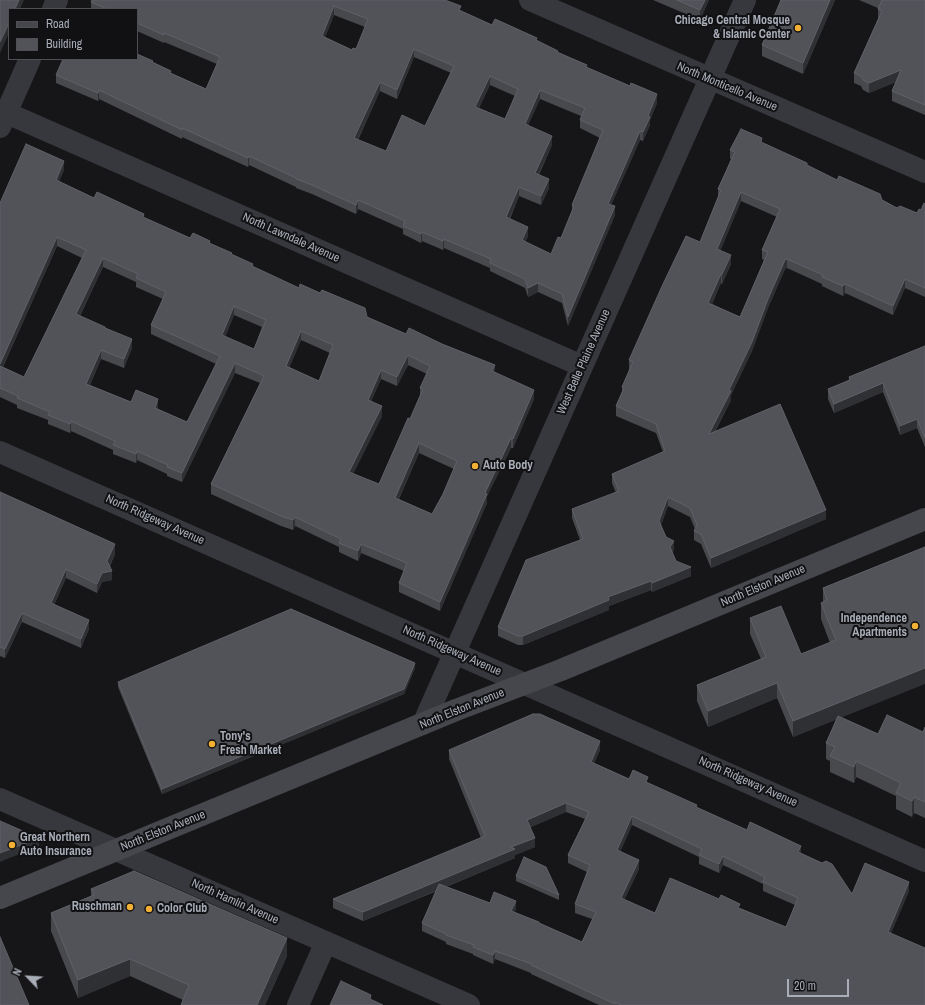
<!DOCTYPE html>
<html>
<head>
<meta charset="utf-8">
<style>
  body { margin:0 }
  #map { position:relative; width:925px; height:1005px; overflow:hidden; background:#161618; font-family:"Archivo Narrow",sans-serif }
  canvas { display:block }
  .legend { position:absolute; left:8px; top:8px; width:130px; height:52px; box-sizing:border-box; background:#111113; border:1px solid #4d4f55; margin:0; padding:5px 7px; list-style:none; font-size:12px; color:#a8adb8 }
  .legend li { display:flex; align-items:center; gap:8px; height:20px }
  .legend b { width:20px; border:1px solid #4d4f55 }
  .north { position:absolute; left:8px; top:957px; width:40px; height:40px; -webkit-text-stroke:3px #111113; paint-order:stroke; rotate:295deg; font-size:11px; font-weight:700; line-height:16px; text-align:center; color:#a8adb8 }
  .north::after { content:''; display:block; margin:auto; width:14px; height:18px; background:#a8adb8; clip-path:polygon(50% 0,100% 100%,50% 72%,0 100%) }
  .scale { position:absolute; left:787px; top:979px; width:62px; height:18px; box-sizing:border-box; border:2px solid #a8adb8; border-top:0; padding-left:5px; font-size:12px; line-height:14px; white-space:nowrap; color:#a8adb8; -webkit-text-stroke:3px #111113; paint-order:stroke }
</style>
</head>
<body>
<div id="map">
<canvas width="925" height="1005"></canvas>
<ul class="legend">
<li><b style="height:5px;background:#45474d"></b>Road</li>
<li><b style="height:11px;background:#525359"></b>Building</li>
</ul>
<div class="north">N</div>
<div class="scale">20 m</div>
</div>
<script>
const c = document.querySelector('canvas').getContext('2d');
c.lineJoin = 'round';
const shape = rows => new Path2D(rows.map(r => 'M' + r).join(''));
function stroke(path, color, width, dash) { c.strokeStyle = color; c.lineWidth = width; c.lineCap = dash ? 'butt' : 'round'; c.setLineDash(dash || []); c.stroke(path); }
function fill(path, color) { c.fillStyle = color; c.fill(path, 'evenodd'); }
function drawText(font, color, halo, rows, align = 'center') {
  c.font = font + ' "Archivo Narrow",sans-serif'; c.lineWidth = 4; c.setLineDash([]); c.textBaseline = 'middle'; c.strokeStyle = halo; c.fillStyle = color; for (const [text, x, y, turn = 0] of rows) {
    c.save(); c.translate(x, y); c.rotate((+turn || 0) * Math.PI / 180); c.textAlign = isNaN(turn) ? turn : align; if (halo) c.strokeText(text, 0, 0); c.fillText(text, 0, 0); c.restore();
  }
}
const minor = shape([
  [530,0,925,172],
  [53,9,57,0],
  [0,110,582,366],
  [0,127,30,59],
  [0,452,925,861],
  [423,724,745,0],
  [0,799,469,1005],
  [298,1005,326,942]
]);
const secondary = shape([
  [0,898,456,710,561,670,925,519]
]);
const wall = shape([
  [445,0,461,11,492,25,537,41,587,68,657,103,650,120,650,125,643,141,640,140,611,205,615,215,568,326,562,303,538,292,528,297,525,288,490,271,490,268,444,248,443,250,422,241,421,243,403,234,403,229,358,209,356,214,312,194,296,188,296,187,249,165,248,167,182,137,182,139,99,99,98,101,56,83,56,75,153,63,171,73,206,89,217,64,193,54,164,42,164,43,137,31,137,9,91,9,91,2],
  [334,15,365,27,356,49,352,50,325,37],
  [414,57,451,73,425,126,386,151,358,140,380,91,397,99],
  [490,85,515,96,505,119,479,108],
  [540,99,581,116,580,120,580,128,600,138,572,205,572,213,561,238,551,254,525,242,528,236,510,219,519,196,541,205,549,188,539,175,552,145,528,125],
  [653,0,709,0,700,20],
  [781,0,835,0,803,74,762,56,762,45],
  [859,0,925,0,925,115,892,101,892,91,896,82,869,93,863,90,861,86,854,83,854,73,878,19,878,8],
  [762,143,837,180,882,200,897,208,917,213,921,210,925,204,925,297,905,288,893,315,845,293,843,296,822,286,822,284,787,268,785,269,768,308,752,351,731,395,731,400,715,432,826,519,711,568,701,544,694,540,694,531,695,529,690,517,668,506,661,525,666,537,674,550,672,552,676,561,691,576,652,592,651,590,609,606,609,610,523,645,518,645,498,636,498,627,580,540,572,518,572,509,616,493,612,483,612,474,663,452,656,433,616,416,616,406,622,393,622,387,629,370,629,360,700,242,718,198,718,189,731,159,730,159,730,150],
  [741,201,777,217,762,250,762,259,764,260,740,317,712,304,721,283,722,284,731,264,720,251],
  [64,170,59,181,94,198,144,218,190,238,210,243,253,267,299,288,367,317,406,334,495,372,534,399,513,448,511,448,487,496,487,503,440,611,399,592,399,583,404,571,361,553,358,561,339,552,339,547,295,526,293,530,281,526,211,494,211,484,260,383,235,373,182,482,167,476,167,474,137,460,136,463,113,454,113,450,71,431,70,433,48,424,48,420,17,408,17,405,0,397,0,203],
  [57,246,82,258,24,377,3,367],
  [103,267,136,282,136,287,163,299,151,325,151,334,216,364,187,422,158,409,131,402,90,385,101,359,124,368,132,348,105,328,80,316],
  [234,315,262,327,254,349,225,337],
  [301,340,330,353,319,381,289,368],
  [408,365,427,374,420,388,420,396,410,419,379,484,353,474,382,416,371,401,381,379,397,386],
  [419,453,454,469,443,494,432,514,399,499],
  [925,346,925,447,917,428,900,435,883,392,834,413,828,399,828,389,849,380,849,377],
  [0,492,115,554,110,566,112,580,102,582,97,593,66,578,54,605,89,629,81,648,22,622,5,658,0,656],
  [925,547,845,716,845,715,841,717,878,734,923,732,925,727,925,818,914,813,912,817,896,809,896,796,856,777,854,783,830,772,830,761,826,759,826,743,837,719,793,737,777,698,708,727,697,701,697,685,761,659,750,634,750,618,801,654,830,643,821,619,821,603,823,602,823,588],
  [415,668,404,694,162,794,118,687,118,682],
  [449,750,600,750,594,763,629,779,648,783,697,808,801,854,852,894,909,891,891,933,925,1005,599,1005,531,974,531,973,495,959,493,964,473,955,473,954,446,944,446,942,422,931,422,923,437,891,363,921,333,908,333,899,481,838,449,759],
  [566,812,585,819,568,855,568,863,587,872,575,904,575,913,592,919,582,942,514,912,516,909,490,903,446,887,515,858,515,855,535,847,530,827],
  [632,825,699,857,699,864,719,873,723,865,763,884,763,891,795,905,786,927,740,908,655,913,624,900,639,869,620,852],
  [516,876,559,895,559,900,516,881],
  [91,889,287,956,265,1005,181,1005,183,1000,130,976,78,998,51,931,51,913,91,896]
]);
const shadedWall = shape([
  [19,0,24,0,20,9,15,9],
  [705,0,709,0,700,20,700,10],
  [830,0,835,0,803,74,803,63],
  [334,6,334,15,322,45,322,36],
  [9,23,9,33,0,53,0,42],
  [414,49,414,57,397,99,397,90],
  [901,70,901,80,869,93,869,83],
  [490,76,490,85,475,116,475,107],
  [380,82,380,91,354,147,354,138],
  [99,90,99,99,98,101,98,93],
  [540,90,540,99,525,132,525,124],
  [657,94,657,103,650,120,650,125,643,141,643,132,648,116],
  [640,131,640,140,608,212,608,204],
  [552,136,552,145,535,182,535,173],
  [249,156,249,165,248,167,248,158],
  [64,161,64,170,56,189,56,180],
  [549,179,549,188,541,205,541,196],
  [519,187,519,196,506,226,506,217],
  [741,192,741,201,717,259,717,249],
  [358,200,358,209,356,214,356,205],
  [615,206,615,215,568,326,568,317],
  [528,227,528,236,522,249,522,240],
  [422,232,422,241,421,243,421,234],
  [57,237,57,246,0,373,0,364],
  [444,239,444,248,443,250,443,241],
  [731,255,731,264,722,284,722,274],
  [103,258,103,267,76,323,76,314],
  [787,259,787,268,785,269,768,308,752,351,731,395,731,400,709,443,709,434,785,260],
  [721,274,721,283,708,312,708,303],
  [905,279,905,288,893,315,893,306],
  [538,283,538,292,528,297,528,288],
  [845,284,845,293,843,296,843,286],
  [234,306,234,315,222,345,222,335],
  [301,331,301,340,286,375,286,366],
  [132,339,132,348,124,368,124,359],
  [101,350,101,359,86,393,86,384],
  [408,355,408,365,397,386,397,377],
  [235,363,235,373,182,482,182,473],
  [495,365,495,375,492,371],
  [381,370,381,379,368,409,368,400],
  [883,383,883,392,834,413,834,404],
  [534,390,534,399,513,448,513,439],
  [158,399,158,408,155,417,155,408],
  [382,406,382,416,349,482,349,472],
  [917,419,917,428,900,435,900,426],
  [71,421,71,431,70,433,70,424],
  [511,438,511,448,487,496,487,503,440,611,440,602,485,493],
  [419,443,419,453,395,507,395,498],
  [137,451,137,460,136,463,136,454],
  [668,497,668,506,659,530,659,521],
  [826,510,826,519,711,568,711,558],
  [295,517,295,526,293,530,293,520],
  [674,541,674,550,670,556,670,547],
  [115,544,115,554,107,570,107,561],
  [361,544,361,553,358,561,358,551],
  [691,567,691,576,652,592,652,583],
  [66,569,66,578,51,612,51,603],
  [112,571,112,580,102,582,97,593,97,584,102,573],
  [651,581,651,590,609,606,609,610,523,645,523,636,608,597],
  [22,613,22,622,5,658,5,649],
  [89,620,89,629,81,648,81,639],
  [415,663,415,668,404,694,162,794,162,789],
  [925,668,925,684,793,737,793,721],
  [777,683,777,698,708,727,708,711],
  [600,741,600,750,591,771,591,762],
  [856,761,856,777,854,783,854,767],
  [914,797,914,813,912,817,912,801],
  [566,803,566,812,527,829,527,820],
  [632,816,632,825,617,859,617,850],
  [39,838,39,846,0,862,0,853],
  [535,838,535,847,515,855,515,858,363,921,363,912,511,847],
  [801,846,801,854,798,852],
  [723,856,723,865,719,873,719,864],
  [639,860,639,869,621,907,621,898],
  [909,882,909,891,888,940,888,932],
  [516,901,516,909,511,920,511,911],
  [287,938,287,956,265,1005,257,1005],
  [495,951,495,959,493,964,493,955],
  [130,959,130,976,78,998,78,980]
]);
const building = shape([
  [0,0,19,0,15,9,9,9,9,23,0,42,0,0],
  [92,0,445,0,461,6,459,10,492,25,495,19,537,38,536,40,558,51,557,52,587,65,586,67,630,86,631,83,657,94,648,116,650,117,643,132,640,131,608,204,615,206,568,317,562,294,538,283,528,288,525,279,490,263,491,259,444,239,443,241,422,232,421,234,403,226,405,221,358,200,356,205,312,185,296,179,296,178,249,156,248,158,182,128,182,130,99,90,98,93,56,75,63,59,137,59,137,54,153,61,152,62,171,71,170,73,206,89,220,57,193,45,164,33,164,35,137,23,137,9,107,9,91,2,92,0],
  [334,6,368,19,356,49,353,48,352,50,322,36,334,6],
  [414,49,454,66,425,126,402,115,386,151,354,138,380,82,397,90,414,49],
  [490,76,518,89,505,119,475,107,490,76],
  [540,90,585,108,580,120,603,130,572,205,574,206,561,238,558,237,551,254,522,240,528,227,506,217,519,187,541,196,549,179,535,173,552,136,525,124,540,90],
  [677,0,705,0,700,10,677,0],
  [781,0,830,0,803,63,762,45,781,0],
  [882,0,925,0,925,105,892,91,901,70,869,83,863,80,861,76,854,73,882,11,878,9,882,0],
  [741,129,762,138,761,142,807,163,807,165,837,180,839,176,880,194,882,200,897,208,900,206,917,213,919,209,921,210,924,203,925,204,925,288,905,279,893,306,845,284,843,286,822,277,823,275,787,259,785,260,768,299,752,342,729,390,731,391,709,434,780,404,826,510,711,558,701,534,694,531,697,525,690,508,668,497,659,521,666,537,674,541,670,547,676,561,691,567,652,583,651,581,608,597,609,600,523,636,518,636,498,627,526,560,583,539,572,509,619,491,612,474,665,451,656,424,616,406,624,388,622,387,633,362,629,360,663,284,686,236,700,242,721,190,718,189,735,152,730,150,741,129],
  [741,192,780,209,762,250,768,252,740,317,708,303,721,274,722,274,731,255,717,249,741,192],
  [26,144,64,161,56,180,94,198,97,192,144,214,143,217,190,238,193,233,210,241,209,243,232,253,231,254,253,264,252,266,299,288,300,284,320,293,322,290,365,308,367,317,406,334,409,328,442,344,495,365,492,371,534,390,513,439,511,438,485,493,487,494,440,602,399,583,407,563,361,544,358,551,339,543,341,539,295,517,293,520,281,516,211,484,264,376,235,363,182,473,167,467,168,465,137,451,136,454,113,445,115,441,71,421,70,424,48,415,50,412,17,398,18,396,0,388,0,366,24,377,86,250,57,237,0,364,0,203,26,144],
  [103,258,138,274,136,278,166,292,151,325,220,356,187,422,155,408,158,399,136,390,131,402,86,384,101,350,124,359,132,339,105,328,105,327,76,314,103,258],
  [234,306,266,320,254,349,222,335,234,306],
  [301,331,333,345,319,381,286,366,301,331],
  [408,355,430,366,420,388,423,389,410,419,408,418,379,484,349,472,382,406,368,400,381,370,397,377,408,355],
  [419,443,457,461,443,494,432,514,395,498,419,443],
  [925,346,925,438,917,419,900,426,883,383,834,404,828,389,850,380,849,377,925,346],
  [0,492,29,505,115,544,107,561,112,571,102,573,97,584,66,569,51,603,89,620,81,639,22,613,5,649,0,647,0,492],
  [925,547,925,668,793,721,777,683,708,711,697,685,766,657,750,618,781,606,801,654,836,640,821,603,827,600,823,588,925,547],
  [291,609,415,663,404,689,162,789,118,682,291,609],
  [533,714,540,714,600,741,591,762,629,779,633,770,648,777,646,782,697,805,696,807,747,830,750,822,801,846,798,852,822,863,826,861,832,864,852,894,865,863,909,882,888,932,925,948,925,1005,621,1005,615,1002,615,1004,531,965,532,964,495,951,493,955,473,947,474,945,446,935,446,934,422,923,439,884,490,903,494,892,516,901,511,911,539,922,539,923,582,942,596,912,575,904,590,865,568,855,589,812,566,803,527,820,535,838,511,847,515,849,363,912,333,899,485,836,449,750,533,714],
  [632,816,702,849,699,855,719,864,723,856,765,877,763,882,798,898,786,927,738,908,740,904,721,895,719,899,670,878,655,913,621,898,639,860,617,850,632,816],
  [887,715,923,732,925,727,925,802,914,797,912,801,896,793,901,783,856,761,854,767,830,756,835,747,826,743,838,716,878,734,887,715],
  [0,821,39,838,0,853,0,821],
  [524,857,546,867,559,895,516,876,524,857],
  [134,871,287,938,257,1005,181,1005,189,985,130,959,78,980,51,913,94,895,91,889,134,871],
  [0,937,29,1005,0,1005,0,937],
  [341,981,371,995,370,999,383,1005,330,1005,341,981]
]);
const markers = [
  [798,28,4,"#f2b134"],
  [475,466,4,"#f2b134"],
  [915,626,4,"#f2b134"],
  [212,744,4,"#f2b134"],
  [12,845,4,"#f2b134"],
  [130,907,4,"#f2b134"],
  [149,909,4,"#f2b134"]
];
const poiNames = [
  ["Chicago Central Mosque",790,21,"right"],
  ["& Islamic Center",790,35,"right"],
  ["Auto Body",483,466],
  ["Independence",907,619,"right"],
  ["Apartments",907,633,"right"],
  ["Tony's",220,737],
  ["Fresh Market",220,751],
  ["Great Northern",20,838],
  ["Auto Insurance",20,852],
  ["Ruschman",122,907,"right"],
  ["Color Club",157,909]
];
const streetNames = [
  ["North Monticello Avenue",727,87,23],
  ["North Lawndale Avenue",291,238,24],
  ["West Belle Plaine Avenue",584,362,-66],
  ["North Ridgeway Avenue",155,520,24],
  ["North Elston Avenue",763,586,-23],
  ["North Ridgeway Avenue",452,651,24],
  ["North Elston Avenue",462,709,-22],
  ["North Ridgeway Avenue",748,782,24],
  ["North Elston Avenue",163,831,-22],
  ["North Hamlin Avenue",235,902,24]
];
stroke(minor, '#37383d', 22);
stroke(secondary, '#45474d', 22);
fill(wall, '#47494d');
fill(shadedWall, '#2f3033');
fill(building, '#525359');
stroke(building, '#5f6168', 1);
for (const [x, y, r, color] of markers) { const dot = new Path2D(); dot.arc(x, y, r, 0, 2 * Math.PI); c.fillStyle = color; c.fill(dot); stroke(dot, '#111113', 1.5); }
drawText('bold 12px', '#a8adb8', '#111113', poiNames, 'left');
drawText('12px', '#a8adb8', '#111113', streetNames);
</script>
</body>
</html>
